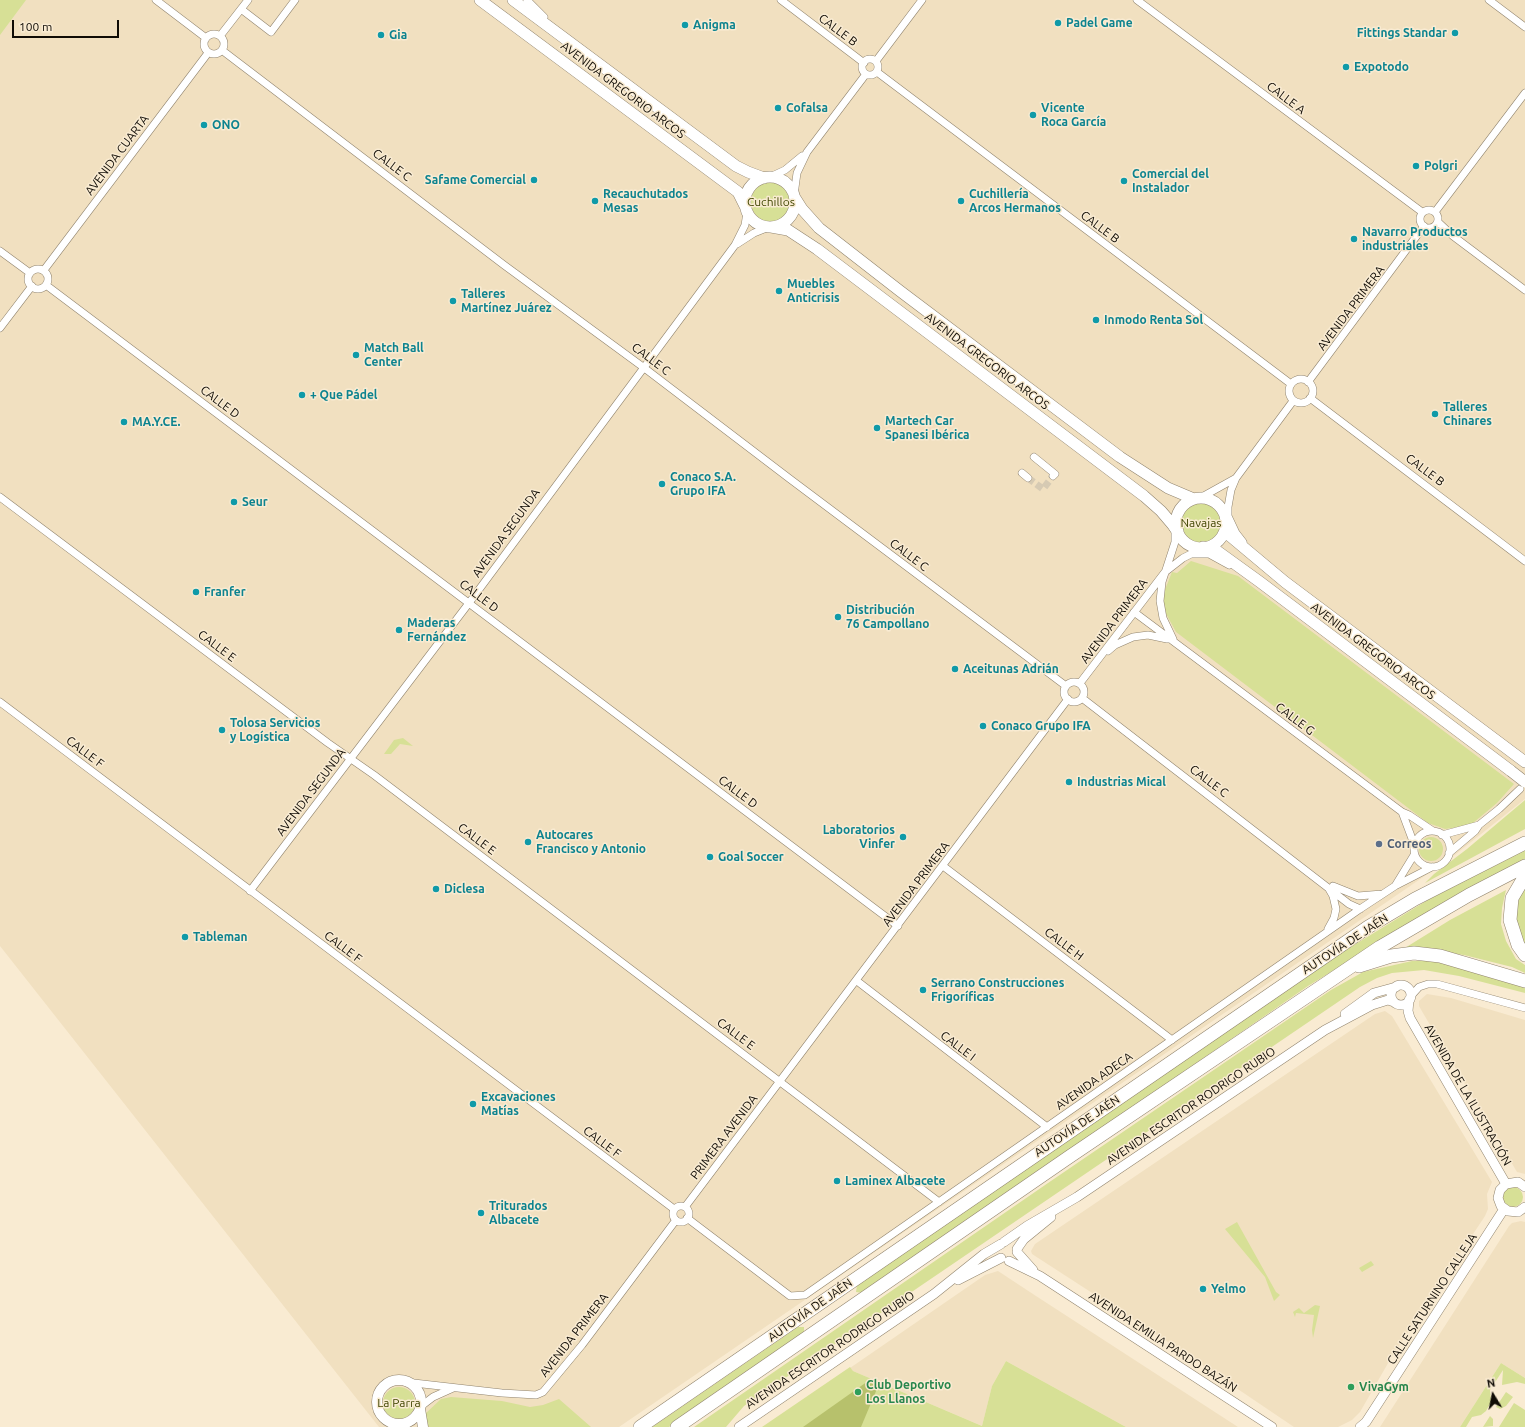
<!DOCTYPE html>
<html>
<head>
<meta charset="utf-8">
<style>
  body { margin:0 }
  #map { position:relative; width:1525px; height:1427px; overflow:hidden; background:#f9ebd2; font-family:Ubuntu,sans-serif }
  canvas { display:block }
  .north { position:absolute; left:1473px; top:1375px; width:40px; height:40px; -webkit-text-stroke:3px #f9ebd2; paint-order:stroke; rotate:350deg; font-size:11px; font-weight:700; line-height:16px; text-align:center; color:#100c05 }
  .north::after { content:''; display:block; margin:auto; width:14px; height:18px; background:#100c05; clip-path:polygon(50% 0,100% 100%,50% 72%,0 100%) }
  .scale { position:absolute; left:12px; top:20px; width:107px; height:18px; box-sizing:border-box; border:2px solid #100c05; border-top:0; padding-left:5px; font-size:12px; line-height:14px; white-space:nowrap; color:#100c05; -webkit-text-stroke:3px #f9ebd2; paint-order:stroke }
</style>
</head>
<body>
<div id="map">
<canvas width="1525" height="1427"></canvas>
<div class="north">N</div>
<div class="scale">100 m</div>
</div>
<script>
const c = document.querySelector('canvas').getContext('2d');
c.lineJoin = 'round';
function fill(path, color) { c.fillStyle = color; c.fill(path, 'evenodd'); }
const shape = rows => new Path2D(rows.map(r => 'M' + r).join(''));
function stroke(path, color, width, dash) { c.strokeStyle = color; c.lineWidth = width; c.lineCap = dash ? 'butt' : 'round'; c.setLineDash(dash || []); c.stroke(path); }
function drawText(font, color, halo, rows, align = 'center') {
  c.font = font + ' Ubuntu,sans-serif'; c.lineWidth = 3; c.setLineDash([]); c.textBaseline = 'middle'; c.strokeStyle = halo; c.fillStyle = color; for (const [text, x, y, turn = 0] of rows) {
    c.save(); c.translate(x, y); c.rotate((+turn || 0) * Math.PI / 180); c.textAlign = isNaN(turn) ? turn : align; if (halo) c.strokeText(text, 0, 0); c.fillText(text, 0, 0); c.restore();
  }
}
const built = shape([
  [0,0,1525,0,1525,799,1451,858,619,1427,379,1427,0,946],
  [1427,994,1451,998,1525,1020,1525,1174,1517,1172,1423,1013,1419,1006,1419,1001],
  [1385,1011,1392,1016,1492,1182,1487,1194,1488,1209,1485,1216,1391,1358,1360,1412,1352,1420,1338,1427,1294,1427,1174,1346,1032,1254,1031,1251,1035,1244,1375,1014],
  [1521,1221,1525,1222,1525,1378,1501,1363,1460,1427,1380,1427,1509,1226,1512,1223],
  [998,1271,1036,1296,1238,1427,1126,1427,1006,1361,992,1386,982,1426,853,1371,850,1368,985,1275]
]);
const green = shape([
  [0,0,26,0,0,35],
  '751 202a20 20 0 1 1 40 0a20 20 0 1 1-40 0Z',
  '1181 523a20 20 0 1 1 40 0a20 20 0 1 1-40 0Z',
  [1191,561,1238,576,1514,784,1497,803,1473,823,1466,826,1445,829,1428,823,1176,632,1164,610,1164,592,1172,572,1177,573],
  [403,738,413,746,400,744,391,754,384,754,394,740],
  [1525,800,1525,829,1425,883,1434,874,1467,849],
  '1419 849a12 12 0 1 1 24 0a12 12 0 1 1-24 0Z',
  [1525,850,1525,862,1409,924,1308,986,863,1293,856,1292,857,1285,1341,953,1431,898],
  [1525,883,1525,948,1513,916,1521,887],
  [1506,890,1502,908,1501,924,1506,941,1516,959,1525,965,1525,973,1512,967,1464,955,1443,952,1400,951,1450,920],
  [1412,961,1434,961,1453,966,1525,987,1525,993,1459,976,1424,970,1392,973,1377,978,1360,987,744,1406,726,1427,694,1427,1048,1183,1331,990,1363,972],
  '1503 1197a10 10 0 1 1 20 0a10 10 0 1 1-20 0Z',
  [1237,1222,1276,1292,1280,1295,1274,1301,1265,1277,1225,1229],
  [1371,1261,1374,1265,1362,1272,1359,1268],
  [1315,1305,1320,1306,1313,1338,1312,1330,1314,1315,1296,1313,1295,1317,1293,1312,1299,1308,1304,1313],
  [798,1327,804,1327,804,1334,669,1427,652,1427],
  [1006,1361,1126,1427,762,1427,850,1367,853,1371,982,1426,992,1386],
  [1501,1363,1525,1378,1525,1384,1517,1382,1502,1385,1503,1370,1490,1390,1491,1402,1486,1411,1481,1415,1472,1417,1466,1427,1460,1427],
  '383 1403a16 16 0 1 1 32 0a16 16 0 1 1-32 0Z',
  [1506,1392,1513,1397,1506,1406,1500,1409,1496,1407],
  [451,1397,502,1401,530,1407,543,1405,559,1399,591,1427,429,1427,426,1422,426,1413,441,1399],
  [1514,1403,1525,1410,1525,1427,1499,1427],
  [1490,1416,1493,1419,1493,1426,1483,1427]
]);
const forest = shape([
  [871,1379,879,1384,861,1427,803,1427]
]);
const minorTunnel = shape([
  [1028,478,1043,489,1053,476]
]);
const minor = shape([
  [156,0,206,38],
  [527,0,544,17],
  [781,0,864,63],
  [1137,0,1422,212],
  [1489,0,1525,27],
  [241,9,271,32,295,0],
  '204 44a10 10 0 1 1 20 0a10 10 0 1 1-20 0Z',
  [220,36,248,0],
  [223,51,504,265,643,367,790,479,1066,686],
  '862 67a8 8 0 1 1 16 0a8 8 0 1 1-16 0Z',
  [876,61,922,0],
  [877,72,1291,384],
  [770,177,785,170,802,156],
  [794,195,797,173,807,152,866,74],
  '1420 219a9 9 0 1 1 18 0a9 9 0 1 1-18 0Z',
  [1435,212,1525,93],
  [1438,222,1453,236,1525,290],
  [737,244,754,233,769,227],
  [0,251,30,273],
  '28 279a10 10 0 1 1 20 0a10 10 0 1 1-20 0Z',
  [44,270,208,53],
  [46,285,898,926],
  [0,328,32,286],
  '1289 391a12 12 0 1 1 24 0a12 12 0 1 1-24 0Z',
  [1308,382,1424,226],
  [1310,398,1525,561],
  [1034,457,1055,474,1053,476],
  [1022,473,1028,478],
  [0,497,328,743,374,775,939,1202],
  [1200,498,1236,478],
  [1172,527,1175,532,1175,542,1162,582,1160,601,1163,618,1173,639],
  [1243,542,1236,533,1228,516,1228,507,1231,490,1236,478,1293,401],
  [1134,612,1402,812,1409,815,1433,831],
  [1108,651,1115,645,1133,637,1148,635,1167,639],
  '1064 692a10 10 0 1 1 20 0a10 10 0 1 1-20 0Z',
  [1080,683,1165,572,1183,558,1191,554,1209,554,1229,565],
  [1082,698,1349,904,1360,909],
  [0,702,674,1209],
  [1402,812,1414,844],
  '1414 849a18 18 0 1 1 36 0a18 18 0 1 1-36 0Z',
  [1442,835,1479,825,1499,809,1520,789],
  [1449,853,1475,831,1479,825],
  [943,866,1172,1040],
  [1333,886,1358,896,1382,894],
  [1395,886,1414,855],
  [250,891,469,603,735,245,745,225,747,212],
  [1328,929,1334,918,1336,909,1333,896,1329,889],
  [857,981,1047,1127],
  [1410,997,1419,987,1428,984,1437,984,1525,1008],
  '673 1214a8 8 0 1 1 16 0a8 8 0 1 1-16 0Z',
  [685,1207,1068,699],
  [687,1218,790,1296,805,1295,1360,909,1395,886,1432,867],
  [405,1382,502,1393,536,1395,543,1392,582,1345,676,1220],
  [420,1407,433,1397,453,1388]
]);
const tertiary = shape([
  '1391 995a10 10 0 1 1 20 0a10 10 0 1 1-20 0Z',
  [1409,1000,1408,1011,1410,1018,1506,1184],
  [1345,1014,1374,993,1396,987],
  [1525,1187,1518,1182,1506,1184,1500,1190,1498,1198,1501,1206,1508,1211,1518,1212,1525,1207],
  [1004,1242,1027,1226,1077,1197,1325,1030,1372,1005,1388,1000,1394,1002],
  [1017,1249,1024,1239,1051,1217],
  [1017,1252,1033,1270],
  [1009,1261,1040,1276,1272,1427],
  [958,1280,1001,1258],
  [739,1427,934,1294,984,1254,1001,1244],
  [1360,1427,1366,1422,1504,1209]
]);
const secondary = shape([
  '377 1402a22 22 0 1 1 44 0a22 22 0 1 1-44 0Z',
  [420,1409,423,1427]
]);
const primary = shape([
  [480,0,738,192,745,206],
  [513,0,736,166,748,172,764,178],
  '745 202a25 25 0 1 1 50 0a25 25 0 1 1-50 0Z',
  [795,198,802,209,819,228,900,291,1120,457,1168,488,1194,499],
  [771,227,788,230,817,249,1144,496,1161,511,1178,531],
  '1176 523a25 25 0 1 1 50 0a25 25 0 1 1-50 0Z',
  [1226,522,1230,536,1285,582,1525,762],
  [1203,547,1213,548,1260,582,1511,771]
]);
const motorway = shape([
  [1525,876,1512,898,1510,920,1518,945,1525,955],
  [1359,966,1391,956,1414,953,1440,956,1525,981],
  [640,1427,1368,927,1415,899,1525,843],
  [677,1427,1069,1157,1380,947,1469,895,1525,866]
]);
const primaryBridge = shape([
  [1511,771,1525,782]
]);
const markers = [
  [1058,23,4,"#0f9aa8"],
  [685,25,4,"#0f9aa8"],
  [1455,33,4,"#0f9aa8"],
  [381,35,4,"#0f9aa8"],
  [1346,67,4,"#0f9aa8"],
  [778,108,4,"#0f9aa8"],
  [1033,115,4,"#0f9aa8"],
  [204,125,4,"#0f9aa8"],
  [1416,166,4,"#0f9aa8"],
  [534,180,4,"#0f9aa8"],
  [1124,181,4,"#0f9aa8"],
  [595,201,4,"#0f9aa8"],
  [961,201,4,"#0f9aa8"],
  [1354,239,4,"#0f9aa8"],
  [779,291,4,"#0f9aa8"],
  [453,301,4,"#0f9aa8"],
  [1096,320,4,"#0f9aa8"],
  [356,355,4,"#0f9aa8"],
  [302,395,4,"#0f9aa8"],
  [1435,414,4,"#0f9aa8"],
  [124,422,4,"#0f9aa8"],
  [877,428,4,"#0f9aa8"],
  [662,484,4,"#0f9aa8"],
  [234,502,4,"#0f9aa8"],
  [196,592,4,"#0f9aa8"],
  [838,617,4,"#0f9aa8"],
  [399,630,4,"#0f9aa8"],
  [955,669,4,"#0f9aa8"],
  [983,726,4,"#0f9aa8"],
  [222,730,4,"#0f9aa8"],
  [1069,782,4,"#0f9aa8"],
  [903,837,4,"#0f9aa8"],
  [528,842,4,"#0f9aa8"],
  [1379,844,4,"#5c6f8a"],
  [710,857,4,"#0f9aa8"],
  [436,889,4,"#0f9aa8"],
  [185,937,4,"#0f9aa8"],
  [923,990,4,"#0f9aa8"],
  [473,1104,4,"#0f9aa8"],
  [837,1181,4,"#0f9aa8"],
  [481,1213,4,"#0f9aa8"],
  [1203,1289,4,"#0f9aa8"],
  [1351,1387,4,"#2e9e5b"],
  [858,1392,4,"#2e9e5b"]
];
const cultureNames = [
  ["Padel Game",1066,23],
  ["Anigma",693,25],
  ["Fittings Standar",1447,33,"right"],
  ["Gia",389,35],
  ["Expotodo",1354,67],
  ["Cofalsa",786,108],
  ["Vicente",1041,108],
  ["Roca García",1041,122],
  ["ONO",212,125],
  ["Polgri",1424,166],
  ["Comercial del",1132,174],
  ["Instalador",1132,188],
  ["Safame Comercial",526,180,"right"],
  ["Recauchutados",603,194],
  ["Mesas",603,208],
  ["Cuchillería",969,194],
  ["Arcos Hermanos",969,208],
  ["Navarro Productos",1362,232],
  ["industriales",1362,246],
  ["Muebles",787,284],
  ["Anticrisis",787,298],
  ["Talleres",461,294],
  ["Martínez Juárez",461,308],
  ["Inmodo Renta Sol",1104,320],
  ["Match Ball",364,348],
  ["Center",364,362],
  ["+ Que Pádel",310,395],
  ["Talleres",1443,407],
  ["Chinares",1443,421],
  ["Martech Car",885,421],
  ["Spanesi Ibérica",885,435],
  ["MA.Y.CE.",132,422],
  ["Conaco S.A.",670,477],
  ["Grupo IFA",670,491],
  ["Seur",242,502],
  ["Franfer",204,592],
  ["Distribución",846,610],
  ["76 Campollano",846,624],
  ["Maderas",407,623],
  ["Fernández",407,637],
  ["Aceitunas Adrián",963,669],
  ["Tolosa Servicios",230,723],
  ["y Logística",230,737],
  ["Conaco Grupo IFA",991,726],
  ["Industrias Mical",1077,782],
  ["Laboratorios",895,830,"right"],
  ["Vinfer",895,844,"right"],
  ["Autocares",536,835],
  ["Francisco y Antonio",536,849],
  ["Goal Soccer",718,857],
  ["Diclesa",444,889],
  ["Tableman",193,937],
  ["Serrano Construcciones",931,983],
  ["Frigoríficas",931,997],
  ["Excavaciones",481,1097],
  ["Matías",481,1111],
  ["Laminex Albacete",845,1181],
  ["Triturados",489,1206],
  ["Albacete",489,1220],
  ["Yelmo",1211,1289]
];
const streetNames = [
  ["CALLE B",838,30,37],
  ["AVENIDA GREGORIO ARCOS",623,90,37],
  ["CALLE A",1286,98,37],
  ["AVENIDA CUARTA",117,155,-53],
  ["CALLE C",392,165,37],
  ["CALLE B",1100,227,37],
  ["AVENIDA PRIMERA",1351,308,-53],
  ["CALLE C",651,359,37],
  ["AVENIDA GREGORIO ARCOS",987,361,37],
  ["CALLE D",220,402,37],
  ["CALLE B",1425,470,37],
  ["AVENIDA SEGUNDA",506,533,-54],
  ["CALLE C",909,555,37],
  ["CALLE D",479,596,37],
  ["AVENIDA PRIMERA",1114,621,-53],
  ["CALLE E",217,646,37],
  ["AVENIDA GREGORIO ARCOS",1373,651,37],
  ["CALLE G",1295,719,37],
  ["CALLE F",85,752,37],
  ["CALLE C",1209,781,37],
  ["AVENIDA SEGUNDA",311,792,-53],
  ["CALLE D",738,792,37],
  ["CALLE E",477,839,37],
  ["AVENIDA PRIMERA",916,884,-53],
  ["CALLE H",1064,944,37],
  ["AUTOVÍA DE JAÉN",1345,944,-33],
  ["CALLE F",343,947,37],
  ["CALLE E",736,1034,37],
  ["CALLE I",958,1046,37],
  ["AVENIDA ADECA",1094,1081,-35],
  ["AVENIDA DE LA ILUSTRACIÓN",1468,1095,60],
  ["AVENIDA ESCRITOR RODRIGO RUBIO",1191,1106,-34],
  ["AUTOVÍA DE JAÉN",1077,1126,-34],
  ["PRIMERA AVENIDA",724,1137,-53],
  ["CALLE F",602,1142,37],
  ["CALLE SATURNINO CALLEJA",1432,1299,-57],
  ["AUTOVÍA DE JAÉN",810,1310,-35],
  ["AVENIDA PRIMERA",574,1335,-52],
  ["AVENIDA EMILIA PARDO BAZÁN",1163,1342,33],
  ["AVENIDA ESCRITOR RODRIGO RUBIO",830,1350,-34]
];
const parkNames = [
  ["Cuchillos",771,202],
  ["Navajas",1201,523],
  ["La Parra",399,1403]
];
const serviceNames = [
  ["Correos",1387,844]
];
const leisureNames = [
  ["Club Deportivo",866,1385],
  ["Los Llanos",866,1399],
  ["VivaGym",1359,1387]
];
fill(built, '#f1e0c0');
fill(green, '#d7e096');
fill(forest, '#b7c16c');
stroke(minorTunnel, '#d6cab3', 7, [7, 3.5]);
stroke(minor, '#91846e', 8);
stroke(tertiary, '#91846e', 10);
stroke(secondary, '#91846e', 11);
stroke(primary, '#91846e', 12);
stroke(motorway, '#91846e', 14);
stroke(minor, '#fff', 7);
stroke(tertiary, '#fff', 9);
stroke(secondary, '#fff', 10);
stroke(primary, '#fff', 11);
stroke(motorway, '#fff', 13);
stroke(primaryBridge, '#91846e', 12, []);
stroke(primaryBridge, '#fff', 11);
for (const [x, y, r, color] of markers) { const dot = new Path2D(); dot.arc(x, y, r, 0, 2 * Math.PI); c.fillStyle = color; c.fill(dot); stroke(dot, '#f9ebd2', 1.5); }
drawText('bold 12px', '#0d838f', '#f9ebd2', cultureNames, 'left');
drawText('12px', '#100c05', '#f9ebd2', streetNames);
drawText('12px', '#434804', '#f9ebd2', parkNames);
drawText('bold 12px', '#4e5e75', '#f9ebd2', serviceNames, 'left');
drawText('bold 12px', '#27864d', '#f9ebd2', leisureNames, 'left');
</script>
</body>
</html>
